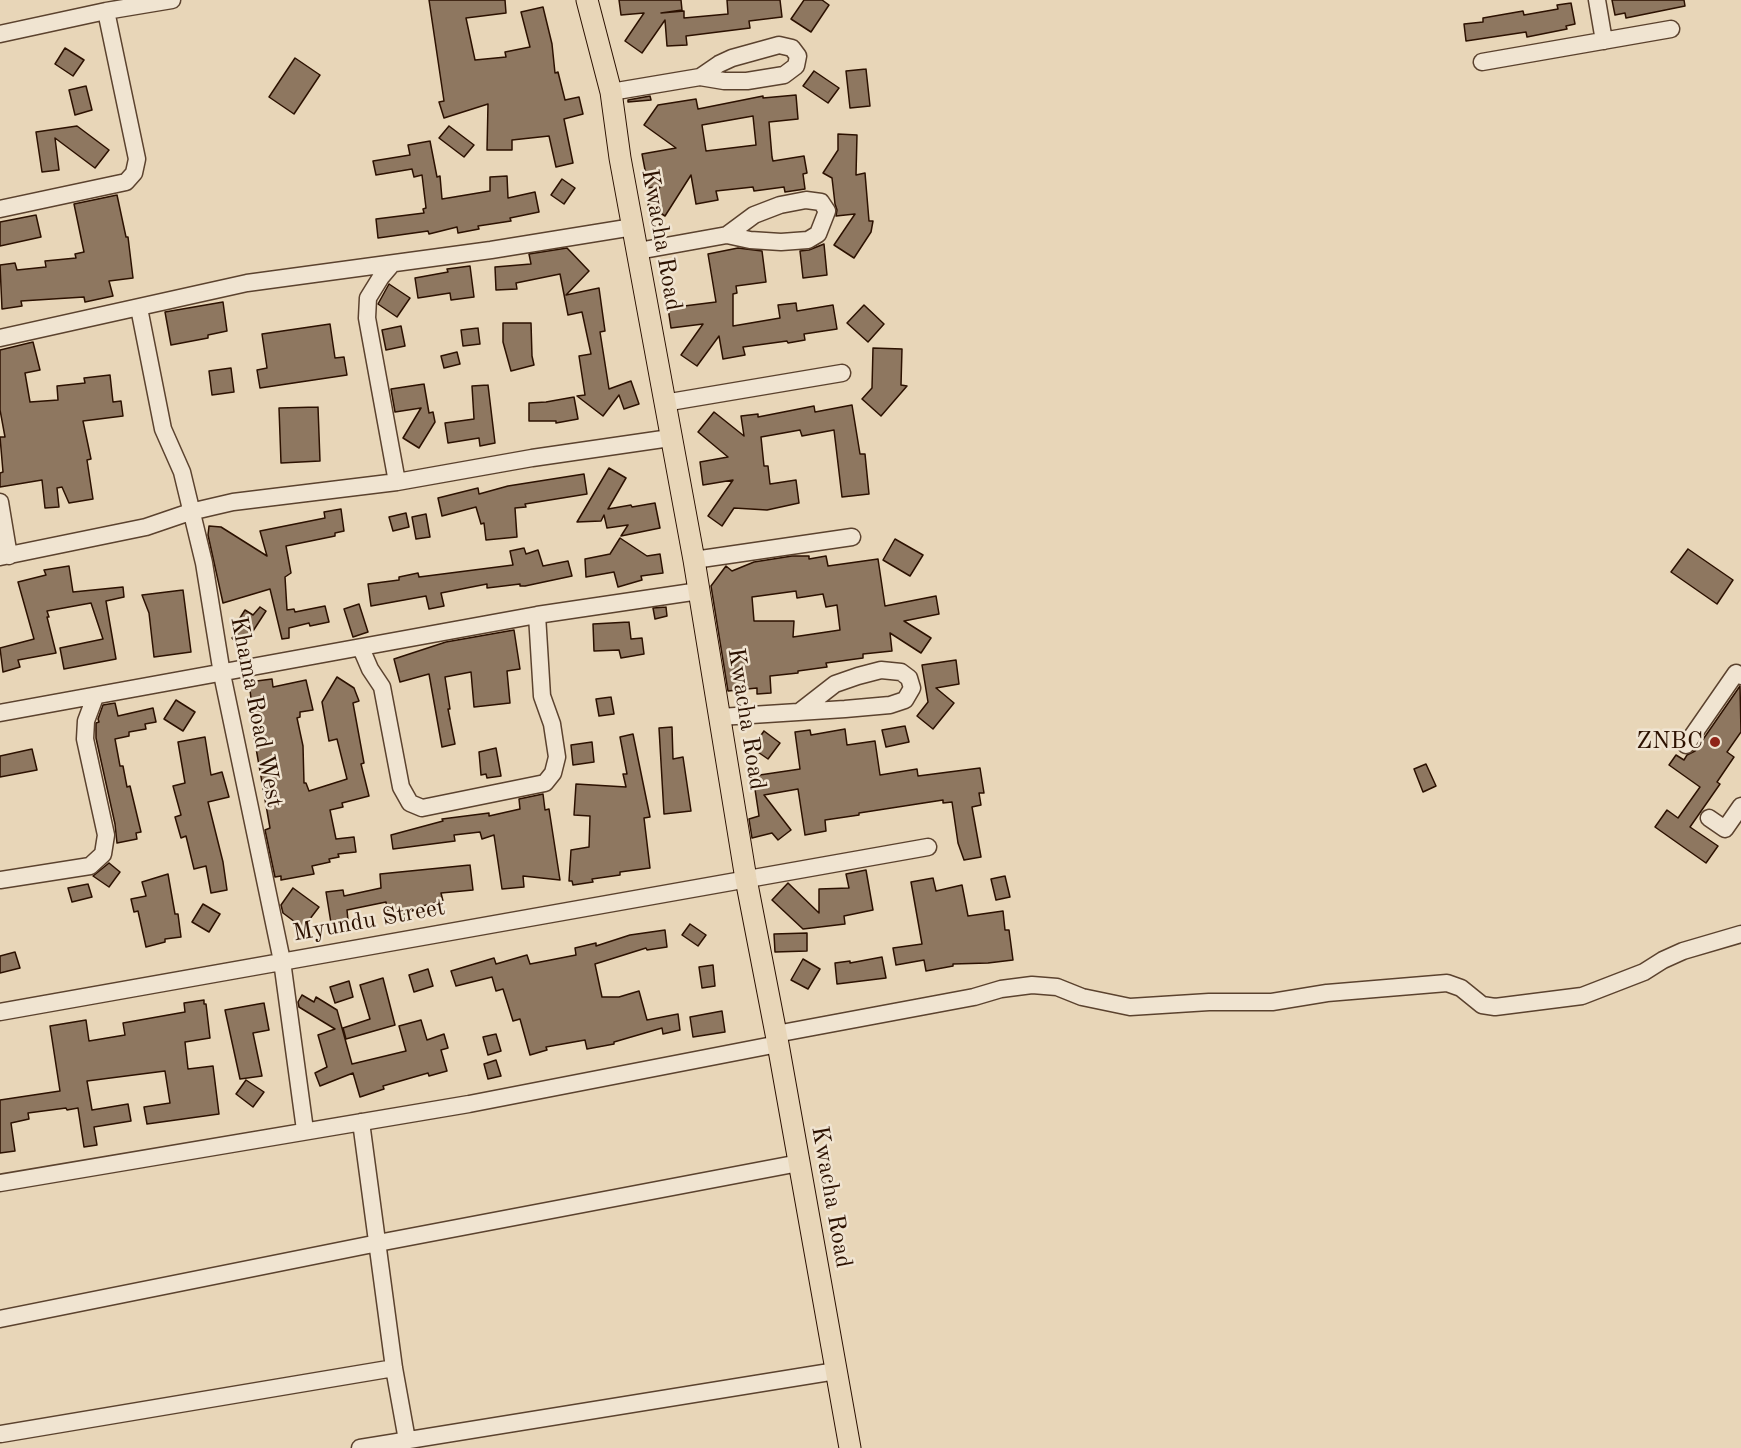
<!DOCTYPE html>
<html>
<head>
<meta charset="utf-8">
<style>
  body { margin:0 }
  canvas { display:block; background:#e8d6b8 }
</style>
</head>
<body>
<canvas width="1741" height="1448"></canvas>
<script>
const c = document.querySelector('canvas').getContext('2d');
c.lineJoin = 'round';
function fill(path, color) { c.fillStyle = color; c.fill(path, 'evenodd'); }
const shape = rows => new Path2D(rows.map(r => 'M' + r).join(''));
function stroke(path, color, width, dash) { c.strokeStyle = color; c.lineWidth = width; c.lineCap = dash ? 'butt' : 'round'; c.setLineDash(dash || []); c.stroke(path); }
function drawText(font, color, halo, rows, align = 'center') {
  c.font = font + ' "Old Standard TT",serif'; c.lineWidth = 5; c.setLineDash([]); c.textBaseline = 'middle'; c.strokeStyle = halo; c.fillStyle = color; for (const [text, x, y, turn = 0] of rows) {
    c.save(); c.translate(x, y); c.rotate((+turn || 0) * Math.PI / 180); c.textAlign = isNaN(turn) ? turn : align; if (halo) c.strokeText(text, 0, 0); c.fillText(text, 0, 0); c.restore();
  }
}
const building = shape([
  [429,0,505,0,506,13,466,18,475,60,506,57,505,52,530,47,521,12,543,7,552,44,555,73,558,72,565,100,579,97,583,114,564,119,573,163,556,167,549,136,512,140,512,150,487,150,488,104,444,118,439,102,444,101,429,0],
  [619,0,681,0,682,10,661,13,684,11,684,18,728,14,727,0,780,0,782,17,749,21,750,28,686,36,687,45,667,46,665,20,642,53,625,41,644,13,621,15,619,0],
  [804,0,822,0,829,5,811,32,791,19,804,0],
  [1612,0,1684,0,1685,6,1626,18,1625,13,1615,15,1612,0],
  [1571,3,1575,24,1566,26,1567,29,1527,37,1526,32,1466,41,1464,24,1483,22,1483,18,1523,11,1524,15,1558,9,1557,5,1571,3],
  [65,48,84,60,73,76,55,64,65,48],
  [295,58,320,75,294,114,269,97,295,58],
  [866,69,870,106,850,108,846,71,866,69],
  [814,71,839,88,828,103,803,86,814,71],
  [86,86,92,110,75,115,69,90,86,86],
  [796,95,798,119,769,122,772,157,773,161,804,156,807,173,803,174,805,189,785,192,784,187,754,191,753,187,716,191,718,200,696,204,691,175,665,216,648,205,660,187,645,188,644,176,646,175,642,154,676,148,644,125,658,105,696,99,698,109,763,96,763,98,796,95],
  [753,116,756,145,706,151,702,125,753,116],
  [650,96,651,100,628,102,628,100,650,96],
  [77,126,109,150,95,168,55,138,59,170,42,172,36,132,77,126],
  [449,126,474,145,464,157,439,138,449,126],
  [838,134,857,135,856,175,865,173,869,221,873,221,871,232,854,258,834,245,855,214,836,216,837,210,835,204,832,178,823,173,838,150,838,134],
  [430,141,437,177,440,176,442,199,490,191,490,177,507,176,508,198,535,192,539,212,510,218,511,221,478,226,479,229,458,233,457,227,429,234,428,231,378,238,376,219,424,213,423,209,426,208,422,175,414,177,412,169,376,175,373,161,410,155,408,145,430,141],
  [562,179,575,188,564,204,551,195,562,179],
  [117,195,126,237,128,237,133,278,109,281,113,296,85,302,84,297,21,301,22,306,2,309,0,265,15,263,17,270,46,267,45,261,76,258,75,254,84,252,74,204,117,195],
  [36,215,41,237,0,246,0,222,36,215],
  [824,244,827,275,803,278,800,251,809,250,824,244],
  [567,248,589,271,566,295,599,288,605,331,600,332,609,389,631,381,639,404,624,409,619,395,603,416,577,396,585,395,579,356,591,354,582,312,568,315,560,274,516,283,517,289,496,290,495,267,531,264,529,254,567,248],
  [738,248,762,251,766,282,736,286,737,293,733,294,733,326,780,318,778,305,796,303,797,311,833,305,837,329,804,334,805,340,788,343,787,341,743,347,745,355,723,359,719,336,697,366,681,355,703,324,671,328,668,308,716,302,708,254,738,248],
  [470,266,474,297,451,300,450,293,418,298,415,278,448,272,447,269,470,266],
  [389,284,410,298,397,317,378,304,389,284],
  [223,302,227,331,208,335,208,338,171,345,165,312,223,302],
  [864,305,884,324,868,342,847,323,864,305],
  [503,323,531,323,532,356,534,365,511,371,503,342,503,323],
  [330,324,335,358,344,357,347,375,260,388,257,370,267,368,262,334,330,324],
  [401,326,405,346,386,350,382,330,401,326],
  [478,328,480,344,463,346,461,330,478,328],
  [33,342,40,370,25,373,30,402,58,400,57,386,85,383,84,378,110,375,113,402,121,401,123,416,83,421,91,459,87,460,93,499,69,503,62,487,57,488,59,507,45,508,42,480,0,487,0,473,3,472,0,437,5,437,0,410,0,350,33,342],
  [873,348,902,349,901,385,907,386,881,416,862,399,872,388,873,348],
  [457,352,460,364,444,368,441,356,457,352],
  [231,368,234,392,212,395,209,371,231,368],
  [424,384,429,413,433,412,435,422,419,448,403,438,421,408,395,412,391,389,424,384],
  [488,385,495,443,480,446,479,438,448,443,445,423,474,419,472,386,488,385],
  [574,397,578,419,556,423,556,421,529,421,529,403,546,402,574,397],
  [852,405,860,454,865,454,869,494,842,497,834,430,802,436,800,430,761,437,764,466,768,466,770,484,796,480,799,503,767,510,734,508,722,526,708,516,733,480,703,485,700,462,728,457,698,432,714,412,744,436,741,416,758,414,758,417,814,406,815,412,852,405],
  [318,407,320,461,281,463,279,408,318,407],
  [609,468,626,478,608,509,631,505,632,507,655,503,660,528,621,536,628,525,607,528,604,515,601,521,577,522,609,468],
  [584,474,587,494,525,504,526,507,515,508,517,537,486,540,484,523,481,524,476,507,442,516,438,498,478,488,479,494,508,486,584,474],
  [341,509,344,531,335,533,335,536,286,546,291,573,285,577,287,610,294,609,295,612,325,606,329,622,310,626,309,623,289,628,289,638,282,639,270,589,223,603,208,535,209,526,221,527,267,556,260,531,325,518,324,512,341,509],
  [406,513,409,527,393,531,389,517,406,513],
  [426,514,430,537,416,539,412,517,426,514],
  [620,538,647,556,660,554,663,573,641,576,642,580,618,587,614,572,586,577,585,559,610,554,620,538],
  [895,539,923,555,910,576,883,560,895,539],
  [524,548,526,554,538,550,543,566,568,561,572,576,525,586,520,586,520,584,487,588,487,584,441,593,444,606,429,609,426,596,371,606,368,584,399,580,399,577,418,573,419,577,513,565,510,551,524,548],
  [1688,549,1733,580,1717,604,1671,572,1688,549],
  [792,556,809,556,809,559,826,556,828,566,878,559,885,606,936,596,939,614,904,621,931,638,921,653,890,633,892,651,863,654,863,658,826,663,827,667,798,671,798,673,770,676,771,693,757,694,757,688,728,691,711,586,726,566,732,571,754,562,792,556],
  [796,591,797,598,823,594,826,607,837,605,840,630,793,637,794,621,754,621,752,597,796,591],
  [69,566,73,592,123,587,124,597,106,601,116,659,64,669,60,648,103,639,91,603,47,611,49,617,47,617,56,653,18,660,20,667,3,672,0,648,34,639,18,582,46,575,44,570,69,566],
  [183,590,191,652,154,657,149,613,142,595,183,590],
  [359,604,368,632,353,637,344,609,359,604],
  [260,607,266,611,242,648,232,638,240,629,235,626,245,610,253,615,260,607],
  [666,607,667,616,655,619,653,608,666,607],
  [629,622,631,639,642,638,644,654,621,658,619,650,594,651,593,624,629,622],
  [514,630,520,669,507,671,510,703,474,707,471,672,445,677,450,709,448,709,455,744,442,747,429,674,400,682,394,659,446,642,514,630],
  [956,660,959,684,936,688,954,703,933,729,917,716,928,702,922,665,956,660],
  [337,677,354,688,359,701,353,703,364,763,361,764,369,796,342,803,343,807,330,810,336,839,354,837,356,852,338,854,339,857,329,859,330,862,312,866,314,874,281,880,281,876,275,877,265,830,270,828,253,731,255,731,249,682,272,679,273,687,306,680,313,710,300,712,300,717,297,718,303,746,304,783,306,783,309,791,347,779,337,739,329,741,322,702,337,677],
  [1740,686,1741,732,1727,752,1734,757,1717,782,1720,784,1690,827,1718,846,1706,863,1655,827,1667,810,1678,818,1700,787,1669,765,1676,755,1684,760,1687,755,1695,751,1740,686],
  [611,697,614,714,599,716,596,699,611,697],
  [176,700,195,712,183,731,164,719,176,700],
  [115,703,118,716,153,708,156,722,145,724,146,729,129,732,129,736,115,739,120,766,123,766,127,787,130,786,141,832,136,833,137,839,117,843,115,824,96,738,96,723,99,722,98,719,103,705,115,703],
  [905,726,909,742,886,747,882,730,905,726],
  [672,727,673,759,683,757,691,811,664,814,659,728,672,727],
  [845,729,847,745,875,741,880,775,917,769,918,776,980,768,984,793,979,793,981,805,972,807,981,857,964,860,958,843,952,802,943,803,943,800,859,813,859,815,825,820,826,831,805,835,798,789,764,795,791,830,778,840,772,833,752,838,749,819,759,816,753,776,800,769,795,732,810,730,811,735,845,729],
  [764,731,780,743,768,759,752,748,764,731],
  [633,734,650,817,644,818,650,868,620,872,620,875,592,879,593,882,573,885,572,881,569,881,571,850,589,847,590,816,574,815,576,784,626,787,623,774,627,774,620,737,633,734],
  [205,737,211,775,222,772,229,797,208,802,223,862,227,890,211,893,206,866,194,869,186,836,181,838,175,817,181,815,173,786,185,783,178,742,205,737],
  [592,742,594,762,573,765,571,745,592,742],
  [496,748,501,776,487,778,486,774,481,775,479,752,496,748],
  [32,749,37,770,0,777,0,756,32,749],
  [1426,764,1436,786,1423,792,1414,769,1426,764],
  [543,794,545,810,549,809,560,880,523,876,524,887,502,889,494,835,482,839,480,832,454,835,455,841,393,849,391,835,443,821,442,819,489,813,489,816,520,809,519,799,543,794],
  [109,863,120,872,109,887,93,876,109,863],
  [470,865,473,890,441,893,443,901,406,910,407,918,390,921,386,902,347,910,348,920,331,923,326,892,343,890,344,896,381,888,380,874,470,865],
  [866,870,873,910,844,916,845,924,803,929,772,900,788,883,819,913,819,889,849,888,846,874,866,870],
  [168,874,175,914,178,914,181,937,165,939,165,942,146,947,138,911,134,912,131,899,146,896,142,882,168,874],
  [1005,876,1010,897,996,900,991,879,1005,876],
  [933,878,936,891,962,885,968,916,1003,911,1005,930,1009,930,1013,960,988,963,953,964,953,966,926,971,924,960,896,965,893,948,922,944,911,882,933,878],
  [88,884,92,897,72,902,68,888,88,884],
  [293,888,319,907,303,928,283,913,281,905,293,888],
  [203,904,220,914,209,932,192,922,203,904],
  [690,924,706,935,698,946,682,935,690,924],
  [665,930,667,947,647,950,646,948,595,964,602,997,619,997,639,991,647,1020,678,1014,680,1030,663,1034,662,1028,614,1042,614,1044,587,1049,585,1040,546,1047,547,1050,530,1055,520,1019,513,1021,503,989,496,991,492,977,456,986,451,971,494,958,496,964,527,955,530,964,576,955,575,948,596,943,596,946,630,935,665,930],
  [807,933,807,951,775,952,774,934,807,933],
  [15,952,20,968,0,973,0,956,15,952],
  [882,957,886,978,837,984,835,963,850,961,850,963,882,957],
  [803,959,820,969,808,989,791,980,803,959],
  [713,965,715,986,702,988,699,967,713,965],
  [428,969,433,986,414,992,409,975,428,969],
  [383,978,395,1025,346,1039,343,1028,370,1019,360,985,383,978],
  [349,981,353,997,335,1003,330,987,349,981],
  [302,995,314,1002,316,997,337,1010,352,1064,406,1051,399,1026,421,1020,427,1040,444,1034,448,1048,441,1050,447,1071,429,1076,428,1073,383,1086,384,1089,360,1097,353,1073,320,1086,315,1073,327,1067,318,1035,335,1029,299,1007,298,1002,302,995],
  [204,1000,204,1004,206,1004,210,1038,185,1042,188,1069,213,1066,219,1114,147,1124,144,1107,170,1103,165,1071,87,1081,92,1110,128,1104,131,1121,94,1127,97,1145,84,1147,78,1108,67,1110,66,1108,28,1113,29,1119,11,1123,15,1151,0,1153,0,1100,60,1091,50,1026,86,1020,89,1041,125,1035,123,1023,185,1012,184,1003,204,1000],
  [264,1003,269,1030,253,1033,262,1076,240,1079,225,1010,264,1003],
  [722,1011,725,1032,693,1037,690,1017,722,1011],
  [496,1034,501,1051,488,1055,483,1037,496,1034],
  [496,1060,501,1076,488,1079,484,1064,496,1060],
  [246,1080,264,1092,253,1107,236,1094,246,1080]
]);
const minor = shape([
  [1597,0,1604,41],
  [0,34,106,11,172,0],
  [1482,62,1671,29],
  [611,92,700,77,724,81,747,81,784,75,796,66,798,56,792,48,779,45,732,58,719,64,700,77],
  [0,209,126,182,134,173,137,159,106,11],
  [638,251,727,235,750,240,781,242,808,240,818,234,827,211,821,202,806,200,780,205,754,215,727,235],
  [392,264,381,277,368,298,367,318,397,482],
  [139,308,163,429,182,472,204,563,222,674,282,961,305,1130],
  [0,338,247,283,491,250,633,227],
  [664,403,842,373],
  [0,502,9,556],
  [0,557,146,527,190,512,233,502,397,482,532,458,670,438],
  [694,560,852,537],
  [361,648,370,669,382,687,401,787,410,803,422,808,545,783,553,773,557,757,552,724,542,696,537,615],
  [0,713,537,615,699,591],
  [720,717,845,709,890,705,905,700,912,688,909,678,901,672,881,670,858,676,835,684,799,712],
  [1686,745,1736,673,1741,676],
  [1709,818,1725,829,1741,806],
  [0,880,90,866,103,854,106,835,85,739,86,721,95,697],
  [0,1012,928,847],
  [776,1034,974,997,1001,989,1032,985,1057,987,1082,997,1130,1007,1209,1002,1272,1002,1327,993,1447,983,1461,988,1482,1005,1495,1007,1582,996,1644,972,1663,960,1683,951,1741,934],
  [361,1122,394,1368,407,1440],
  [0,1183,469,1104,778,1044],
  [0,1319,378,1243,799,1163],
  [1,1434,394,1368],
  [360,1448,836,1371]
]);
const major = shape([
  [587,0,611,92,620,158,694,560,746,879,778,1044,850,1448]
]);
const markers = [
  [1715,742,6,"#8f2418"]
];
const streetNames = [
  ["Kwacha Road",661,240,80],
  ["Khama Road West",256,712,79],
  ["Kwacha Road",746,719,81],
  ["Myundu Street",369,921,-10],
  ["Kwacha Road",831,1197,80]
];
const poiNames = [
  ["ZNBC",1703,742]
];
fill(building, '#8e7760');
stroke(building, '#2c1100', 1.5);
stroke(minor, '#5b422e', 19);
stroke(major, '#2c1100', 23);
stroke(minor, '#f0e4d1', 16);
stroke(major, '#e8d6b8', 21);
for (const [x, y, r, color] of markers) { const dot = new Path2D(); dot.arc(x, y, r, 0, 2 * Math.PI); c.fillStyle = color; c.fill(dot); stroke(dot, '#f0e4d1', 2); }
drawText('24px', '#2c1100', '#f0e4d1', streetNames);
drawText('24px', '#2c1100', '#f0e4d1', poiNames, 'right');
</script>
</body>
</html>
